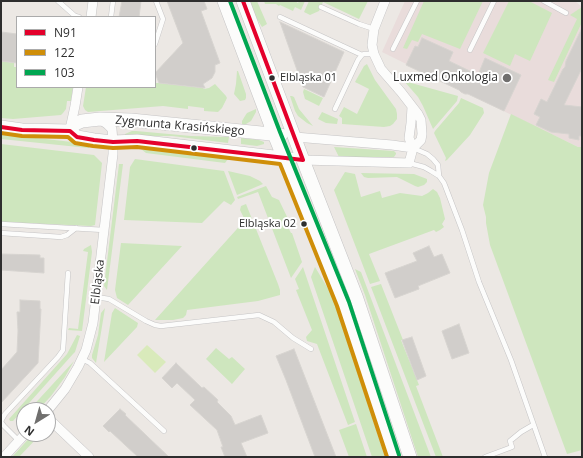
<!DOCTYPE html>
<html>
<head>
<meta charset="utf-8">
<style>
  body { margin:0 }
  #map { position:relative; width:583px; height:458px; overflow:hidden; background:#ece8e4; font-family:"Open Sans",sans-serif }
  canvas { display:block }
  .frame { position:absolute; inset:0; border:2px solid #2e2e2e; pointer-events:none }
  .legend { position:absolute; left:16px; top:16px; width:140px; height:72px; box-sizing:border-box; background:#fff; border:1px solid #ababab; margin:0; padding:5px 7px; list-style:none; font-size:12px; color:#2e2e2e }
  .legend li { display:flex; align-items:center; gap:8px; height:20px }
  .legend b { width:20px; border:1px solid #ababab }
  .north { position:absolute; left:16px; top:402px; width:40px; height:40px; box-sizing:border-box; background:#fff; border:1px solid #ababab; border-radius:50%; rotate:217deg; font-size:11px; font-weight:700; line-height:16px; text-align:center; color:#2e2e2e }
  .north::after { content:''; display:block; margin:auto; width:14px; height:18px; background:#706f6e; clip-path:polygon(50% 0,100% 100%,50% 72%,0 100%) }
</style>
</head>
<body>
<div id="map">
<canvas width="583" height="458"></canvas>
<div class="frame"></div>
<ul class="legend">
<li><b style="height:5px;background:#e4002b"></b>N91</li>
<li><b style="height:5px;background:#cf8e09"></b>122</li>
<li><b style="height:5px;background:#00a651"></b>103</li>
</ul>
<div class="north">N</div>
</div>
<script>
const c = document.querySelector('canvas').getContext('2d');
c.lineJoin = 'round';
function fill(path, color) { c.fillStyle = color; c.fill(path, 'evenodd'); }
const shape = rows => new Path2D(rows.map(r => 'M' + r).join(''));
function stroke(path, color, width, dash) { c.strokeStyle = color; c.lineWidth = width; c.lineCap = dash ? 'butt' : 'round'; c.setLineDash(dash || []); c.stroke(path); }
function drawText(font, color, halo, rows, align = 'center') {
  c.font = font + ' "Open Sans",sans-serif'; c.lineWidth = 4; c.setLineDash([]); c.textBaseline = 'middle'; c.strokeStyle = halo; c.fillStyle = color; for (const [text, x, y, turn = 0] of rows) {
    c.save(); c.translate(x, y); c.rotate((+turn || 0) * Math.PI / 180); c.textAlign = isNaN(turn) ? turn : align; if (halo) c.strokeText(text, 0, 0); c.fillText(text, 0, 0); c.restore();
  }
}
const medical = shape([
  [405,1,575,1,582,7,582,147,578,147,468,94,465,94,461,92,459,90,382,52]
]);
const green = shape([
  [249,1,257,1,267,24,262,27,254,14],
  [264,1,295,1,298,3,299,1,305,1,301,10,295,7,293,11,280,5,279,6,276,4,265,4],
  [309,1,368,1,359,19,323,2,319,11,310,15,304,12],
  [424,1,483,1,460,49,422,34,418,42,412,40,407,49,403,48],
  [509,1,529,1,552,13,530,61,515,54,510,66,483,53],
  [582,7,582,22,554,82,548,80,577,19,570,15],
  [1,61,14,63,14,67,17,67,17,87,73,87,71,101,67,101,66,109,63,113,61,115,13,119,1,118],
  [367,64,375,80,396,109,397,114,397,119,393,124,390,126,384,127,342,124,342,118,339,116,344,107,357,114,369,89,355,82,364,66],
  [237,71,238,71,246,94,246,98,245,100,240,101,234,94,236,84],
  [404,81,458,96,457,101,433,129,423,106,418,97],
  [155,83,159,83,203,88,204,89,209,88,215,84,226,96,227,98,222,108,218,112,204,111,204,108,188,106,188,109,163,106,88,112,85,110,83,106,86,87,155,87],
  [304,89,323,98,319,106,305,99,303,92],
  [290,96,292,96,294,97,299,109,313,126,307,123,298,116,295,111],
  [461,98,483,108,484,113,470,135,447,160,445,161,446,158,434,133,435,131,459,103],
  [256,109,256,112,251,121,246,124,242,126,242,121,245,116,247,113],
  [322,112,338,119,337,124,326,123,318,119],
  [511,114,578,147,582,147,582,450,567,454,490,245,486,223,486,217,483,205,489,173],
  [132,131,136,131,191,136,229,137,228,143,172,136,142,136,125,135,125,134],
  [1,134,90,144,89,148,88,148,1,139],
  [241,138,259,140,264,142,264,144,257,146,241,144],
  [1,144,94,155,102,163,95,225,91,226,1,222],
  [334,147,394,151,396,153,396,154,394,157,339,157],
  [141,149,228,159,225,163,146,153],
  [135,159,224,171,235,200,231,205,224,201,202,223,124,220,130,167],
  [119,164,123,164,107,290,104,286],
  [228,171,250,176,260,181,263,184,237,195],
  [345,172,355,174,361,197,380,191,382,198,400,193,422,196,428,193,433,189,437,192,440,198,445,219,442,224,444,227,440,230,436,232,434,230,369,254,380,281,370,284,334,190],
  [361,173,414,174,427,179,427,182,424,185,418,187,415,186,397,177,368,178,364,177],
  [266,186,272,197,279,200,290,223,287,225,291,233,292,233,302,262,291,278,258,192,238,199,237,197],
  [246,204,278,284,280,290,280,295,258,301,187,310,186,315,183,318,173,320,155,320,245,220,240,210,241,206],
  [121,243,182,246,128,305,117,298,115,290],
  [91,245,92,252,82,331,68,330,69,328,78,329,88,252,83,251,84,249],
  [303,267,355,422,348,425,317,344,307,341,306,337,312,330,296,290,299,289,295,279],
  [315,267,330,292,335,304,385,457,372,457,311,277],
  [355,269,361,272,431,457,418,457,365,295],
  [381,284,403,340,401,340,419,385,416,386,443,457,436,457,371,287],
  [105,308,96,363,92,358,92,355,98,335,101,313],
  [115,308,138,323,137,327,104,362,112,313],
  [77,335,80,336,75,352,73,354,13,421,10,421,9,419,67,354],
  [216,348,229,359,232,357,245,369,232,384,206,359],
  [74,361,65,377,51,396,38,410,29,410],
  [356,424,367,457,349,457,339,430],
  [33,434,35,434,37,436,37,438,19,457,12,457]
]);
const pitch = shape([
  [147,345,166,362,155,373,137,355]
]);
const building = shape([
  [122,1,141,1,139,17,119,17,122,1],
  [167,1,204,1,207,9,201,11,220,63,215,65,215,72,212,78,203,84,205,88,159,83,155,73,183,43,167,1],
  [280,22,344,52,324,97,303,87,280,22],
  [582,28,582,68,564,105,582,107,582,136,579,136,579,140,569,138,569,134,551,132,536,125,540,117,534,114,541,99,547,102,563,69,565,67,566,61,582,28],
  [1,32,17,34,17,63,1,61,1,32],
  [422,38,453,52,449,61,478,75,485,58,521,75,504,111,468,94,465,94,461,92,459,90,406,65,415,46,418,47,422,38],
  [429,246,434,257,442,254,450,273,418,286,419,289,395,298,385,273,417,261,413,253,429,246],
  [1,254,40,255,40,258,44,258,44,273,1,270,1,254],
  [20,300,40,301,40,309,41,309,38,363,1,403,1,370,17,352,18,331,17,312,20,312,20,300],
  [459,324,469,353,452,359,442,331,459,324],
  [412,337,426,376,417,380,402,340,412,337],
  [294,349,336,457,315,457,286,380,276,356,294,349],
  [176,363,202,388,204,387,218,400,217,402,231,416,235,425,261,415,268,433,241,443,247,457,225,457,221,447,223,447,217,430,190,405,195,400,177,383,172,388,162,378,176,363],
  [120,409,126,414,125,415,169,457,138,457,110,431,109,432,103,426,120,409]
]);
const lane = shape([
  [58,1,75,16,79,17],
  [544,1,566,13],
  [321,7,359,24,374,29],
  [111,17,113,1],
  [280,17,362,55],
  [155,44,163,19,156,1],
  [393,49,417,1],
  [470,50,494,1],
  [335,109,358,60,362,55,364,54,374,54],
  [413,148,427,154,433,159,438,165,439,176],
  [409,163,424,167,431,171,439,176,444,183,462,230,479,282,511,360,545,457],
  [1,224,104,230],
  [1,233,61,237,67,235,76,228],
  [96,297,109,299,146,321,155,325,161,326,259,315,274,322,293,338,311,349],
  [82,359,90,363,164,431],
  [19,441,4,426,1,422,2,419,5,414,58,357,63,350,68,273],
  [485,457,512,447,510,441,521,432,533,425]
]);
const street = shape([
  [91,17,93,1],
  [412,107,411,123,409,138,413,148],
  [70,129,75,106,78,87],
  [295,137,392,145,413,148],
  [303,160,409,163,413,148,421,140,422,134,421,120,418,114,401,92,381,69,374,54,372,45,374,29,385,1],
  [48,410,65,389,78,367,86,350,93,323,104,230,113,154,113,142,112,129,108,125,100,119],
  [48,418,89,457],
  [4,457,25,434]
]);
const secondary = shape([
  [224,1,274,134,343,304,393,457],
  [243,1,303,160,356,296,410,457],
  [1,127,22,130,70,131,77,137,94,140,113,142,137,141,291,159],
  [70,131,75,124,82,121,100,119,131,120,281,135]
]);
const bus1 = shape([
  [243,1,303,160],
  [1,127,22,130,70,131,77,137,94,140,113,142,137,141,303,160]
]);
const bus2 = shape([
  [1,133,22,136,68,137,75,143,93,146,113,148,137,147,280,164,337,306,387,457]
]);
const bus3 = shape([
  [230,1,280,132,349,302,399,455]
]);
const markers = [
  [272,78,3.5,"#2e2e2e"],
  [507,78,5,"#706f6e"],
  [194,148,3.5,"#2e2e2e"],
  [304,224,3.5,"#2e2e2e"]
];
const busNames = [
  ["Elbląska 01",280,78],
  ["Elbląska 02",296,224,"right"]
];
const poiNames = [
  ["Luxmed Onkologia",498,78]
];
const streetNames = [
  ["Zygmunta Krasińskiego",180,126,5],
  ["Elbląska",98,282,-83]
];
fill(medical, '#e9dcdb');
fill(green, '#cee6be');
fill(pitch, '#d9eabb');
fill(building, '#d1cecb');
stroke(building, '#d7d4d0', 1);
stroke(lane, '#c5c4c5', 5.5);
stroke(street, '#c5c4c5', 10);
stroke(secondary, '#c5c4c5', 14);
stroke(lane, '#fcfcfb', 4.5);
stroke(street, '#fcfcfb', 9);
stroke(secondary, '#fcfcfb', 13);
stroke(bus1, '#e4002b', 4);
stroke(bus2, '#cf8e09', 4);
stroke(bus3, '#00a651', 4);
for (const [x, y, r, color] of markers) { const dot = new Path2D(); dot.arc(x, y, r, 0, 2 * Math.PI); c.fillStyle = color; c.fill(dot); stroke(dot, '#fff', 1.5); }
drawText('11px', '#2e2e2e', '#fff', busNames, 'left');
drawText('12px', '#2e2e2e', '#fff', poiNames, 'right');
drawText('12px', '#2e2e2e', '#fff', streetNames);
</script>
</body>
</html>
